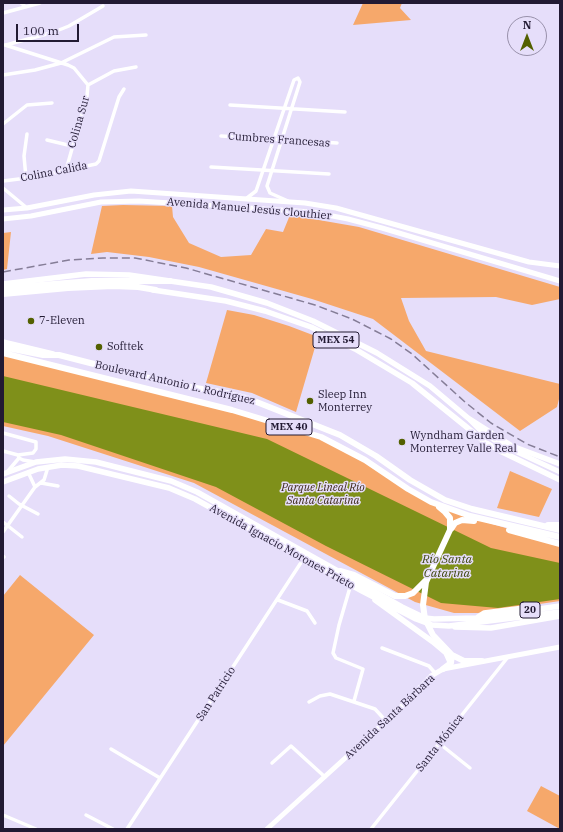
<!DOCTYPE html>
<html>
<head>
<meta charset="utf-8">
<style>
  body { margin:0 }
  #map { position:relative; width:563px; height:832px; overflow:hidden; background:#e6defa; font-family:"IBM Plex Serif",serif }
  canvas { display:block }
  .frame { position:absolute; inset:0; border:4px solid #221a33; pointer-events:none }
  .north { position:absolute; left:507px; top:16px; width:40px; height:40px; box-sizing:border-box; background:#e6defa; border:1px solid #9890aa; border-radius:50%; rotate:0deg; font-size:11px; font-weight:700; line-height:16px; text-align:center; color:#221a33 }
  .north::after { content:''; display:block; margin:auto; width:14px; height:18px; background:#536000; clip-path:polygon(50% 0,100% 100%,50% 72%,0 100%) }
  .scale { position:absolute; left:16px; top:24px; width:63px; height:18px; box-sizing:border-box; border:2px solid #221a33; border-top:0; padding-left:5px; font-size:12px; line-height:14px; white-space:nowrap; color:#221a33; -webkit-text-stroke:3px #e6defa; paint-order:stroke }
</style>
</head>
<body>
<div id="map">
<canvas width="563" height="832"></canvas>
<div class="frame"></div>
<div class="north">N</div>
<div class="scale">100 m</div>
</div>
<script>
const c = document.querySelector('canvas').getContext('2d');
c.lineJoin = 'round';
function fill(path, color) { c.fillStyle = color; c.fill(path, 'evenodd'); }
const shape = rows => new Path2D(rows.map(r => 'M' + r).join(''));
function stroke(path, color, width, dash) { c.strokeStyle = color; c.lineWidth = width; c.lineCap = dash ? 'butt' : 'round'; c.setLineDash(dash || []); c.stroke(path); }
function drawText(font, color, halo, rows, align = 'center') {
  c.font = font + ' "IBM Plex Serif",serif'; c.lineWidth = 3; c.setLineDash([]); c.textBaseline = 'middle'; c.strokeStyle = halo; c.fillStyle = color; for (const [text, x, y, turn = 0] of rows) {
    c.save(); c.translate(x, y); c.rotate((+turn || 0) * Math.PI / 180); c.textAlign = isNaN(turn) ? turn : align; if (halo) c.strokeText(text, 0, 0); c.fillText(text, 0, 0); c.restore();
  }
}
const green = shape([
  [363,3,402,3,400,8,411,20,353,25],
  [123,205,172,206,173,217,189,243,221,257,251,255,266,229,283,232,290,215,359,227,560,287,560,299,532,305,496,297,401,298,409,321,426,351,560,384,560,395,557,407,520,431,373,319,312,299,199,267,149,257,107,252,91,254,102,206],
  [11,232,7,269,3,270,3,233],
  [227,310,254,315,289,326,318,337,296,412,252,393,206,383],
  [3,353,234,410,335,443,409,492,455,513,560,544,560,601,478,613,454,613,415,602,194,483,48,436,3,426],
  [510,471,552,489,539,517,497,508],
  [20,575,94,635,3,746,3,596],
  [541,786,560,796,560,829,527,811]
]);
const water = shape([
  [3,376,267,439,491,548,560,563,560,599,498,608,441,603,326,546,216,487,61,435,3,422]
]);
const street = shape([
  [21,3,26,7],
  [3,13,40,3],
  [5,45,68,65,74,68,88,85,87,96,66,170],
  [6,45,54,32,69,26,103,6],
  [3,75,35,70,61,63,114,37,146,35],
  [88,85,114,71,136,67],
  [230,105,345,112],
  [3,124,27,105,52,103],
  [221,136,337,143],
  [47,140,72,146],
  [211,167,329,174],
  [26,178,24,156,27,134],
  [3,181,35,177,96,164,99,161,119,97,124,89],
  [3,188,27,208],
  [247,198,256,191,294,80,298,78,300,82,267,186,270,193,288,201],
  [3,433,36,442,36,449,33,453,18,455],
  [3,451,18,455,19,458,23,460,35,462],
  [8,471,19,458],
  [28,472,35,487],
  [41,483,58,486],
  [9,496,19,504,38,514],
  [3,522,22,537],
  [3,532,35,487,44,480,48,467],
  [3,556,4,557],
  [351,584,339,625,333,653,336,658,363,669,354,701],
  [278,600,307,611,315,623],
  [382,648,429,666,435,673],
  [309,702,320,696,330,694,375,709,386,721],
  [440,744,470,768],
  [111,749,160,778],
  [272,763,291,746,325,777],
  [3,815,36,829],
  [86,815,113,829],
  [127,829,304,558],
  [371,829,508,657]
]);
const secondary = shape([
  [3,210,27,208,94,195,131,191,305,203,336,208,529,262,560,266],
  [3,219,31,216,101,202,139,201,312,212,348,219,382,228,560,281],
  [470,420,483,433,502,445,560,472],
  [267,829,396,712,431,676,443,669,560,647]
]);
const primary = shape([
  [3,284,86,274,129,275,211,287,267,303,313,321,377,353,430,386,468,418,512,446,560,464],
  [153,290,226,301,265,311,311,327,355,349,412,383,485,442,500,451,560,480],
  [3,342,53,354],
  [3,474,36,462,65,459,96,462,171,481,197,492,402,607,425,618,434,619,476,618,560,606],
  [3,482,38,469,62,465,78,466,169,488,195,499,362,591,416,619,432,625,449,626,560,612],
  [375,600,433,642,446,653,450,662],
  [478,617,484,613,524,608],
  [455,627,491,628,560,616]
]);
const highway = shape([
  [3,288,92,281,170,281],
  [3,294,68,288,113,286,138,287,156,290],
  [3,347,43,355,59,355,172,384,226,393,249,399,340,435,376,456,410,480,445,500,472,509,560,530],
  [3,353,232,410,321,437,365,460,408,489,431,502,470,516,560,537],
  [439,507,445,512,450,518,450,530,426,582,423,605,425,619,433,635,452,655,464,661,482,661],
  [548,525,560,525],
  [451,529,455,523,462,520,474,521],
  [509,530,560,544],
  [340,571,354,575,395,596,405,596,413,593,425,581],
  [443,669,451,663,452,655]
]);
const rail = shape([
  [3,272,69,260,103,258,135,258,186,268,315,305,352,319,391,339,412,354,465,402,491,423,527,444,560,457]
]);
const markers = [
  [31,321,4,"#536000"],
  [99,347,4,"#536000"],
  [310,401,4,"#536000"],
  [402,442,4,"#536000"]
];
const shields = [
  [336,340,46],
  [289,427,46],
  [530,610,20]
];
const shieldNames = [
  ["MEX 54",336,340],
  ["MEX 40",289,427],
  ["20",530,610]
];
const streetNames = [
  ["Colina Sur",79,122,-74],
  ["Cumbres Francesas",279,140,4],
  ["Colina Calida",54,172,-11],
  ["Avenida Manuel Jesús Clouthier",249,209,5],
  ["Boulevard Antonio L. Rodríguez",175,383,13],
  ["Avenida Ignacio Morones Prieto",282,547,29],
  ["San Patricio",216,694,-57],
  ["Avenida Santa Bárbara",390,717,-43],
  ["Santa Mónica",440,743,-52]
];
const poiNames = [
  ["7-Eleven",39,321],
  ["Softtek",107,347],
  ["Sleep Inn",318,395],
  ["Monterrey",318,408],
  ["Wyndham Garden",410,436],
  ["Monterrey Valle Real",410,449]
];
const parkNames = [
  ["Parque Lineal Río",323,488],
  ["Santa Catarina",323,501]
];
const waterNames = [
  ["Río Santa",447,560],
  ["Catarina",447,574]
];
fill(green, '#f6a86b');
fill(water, '#7f901a');
stroke(street, '#fff', 3.5);
stroke(secondary, '#fff', 5);
stroke(primary, '#fff', 5.5);
stroke(highway, '#fff', 6);
stroke(rail, '#857d97', 1.5, [8, 4]);
for (const [x, y, r, color] of markers) { const dot = new Path2D(); dot.arc(x, y, r, 0, 2 * Math.PI); c.fillStyle = color; c.fill(dot); stroke(dot, '#e6defa', 1.5); }
for (const [x, y, w] of shields) { const box = new Path2D(); box.roundRect(x - w / 2, y - 8, w, 16, 3); c.fillStyle = '#e6defa'; c.fill(box); stroke(box, '#221a33', 1); }
drawText('bold 10px', '#221a33', null, shieldNames);
drawText('11px', '#221a33', '#e6defa', streetNames);
drawText('11px', '#221a33', '#e6defa', poiNames, 'left');
drawText('italic 11px', '#3c2818', '#e6defa', parkNames);
drawText('italic 12px', '#40490f', '#e6defa', waterNames);
</script>
</body>
</html>
